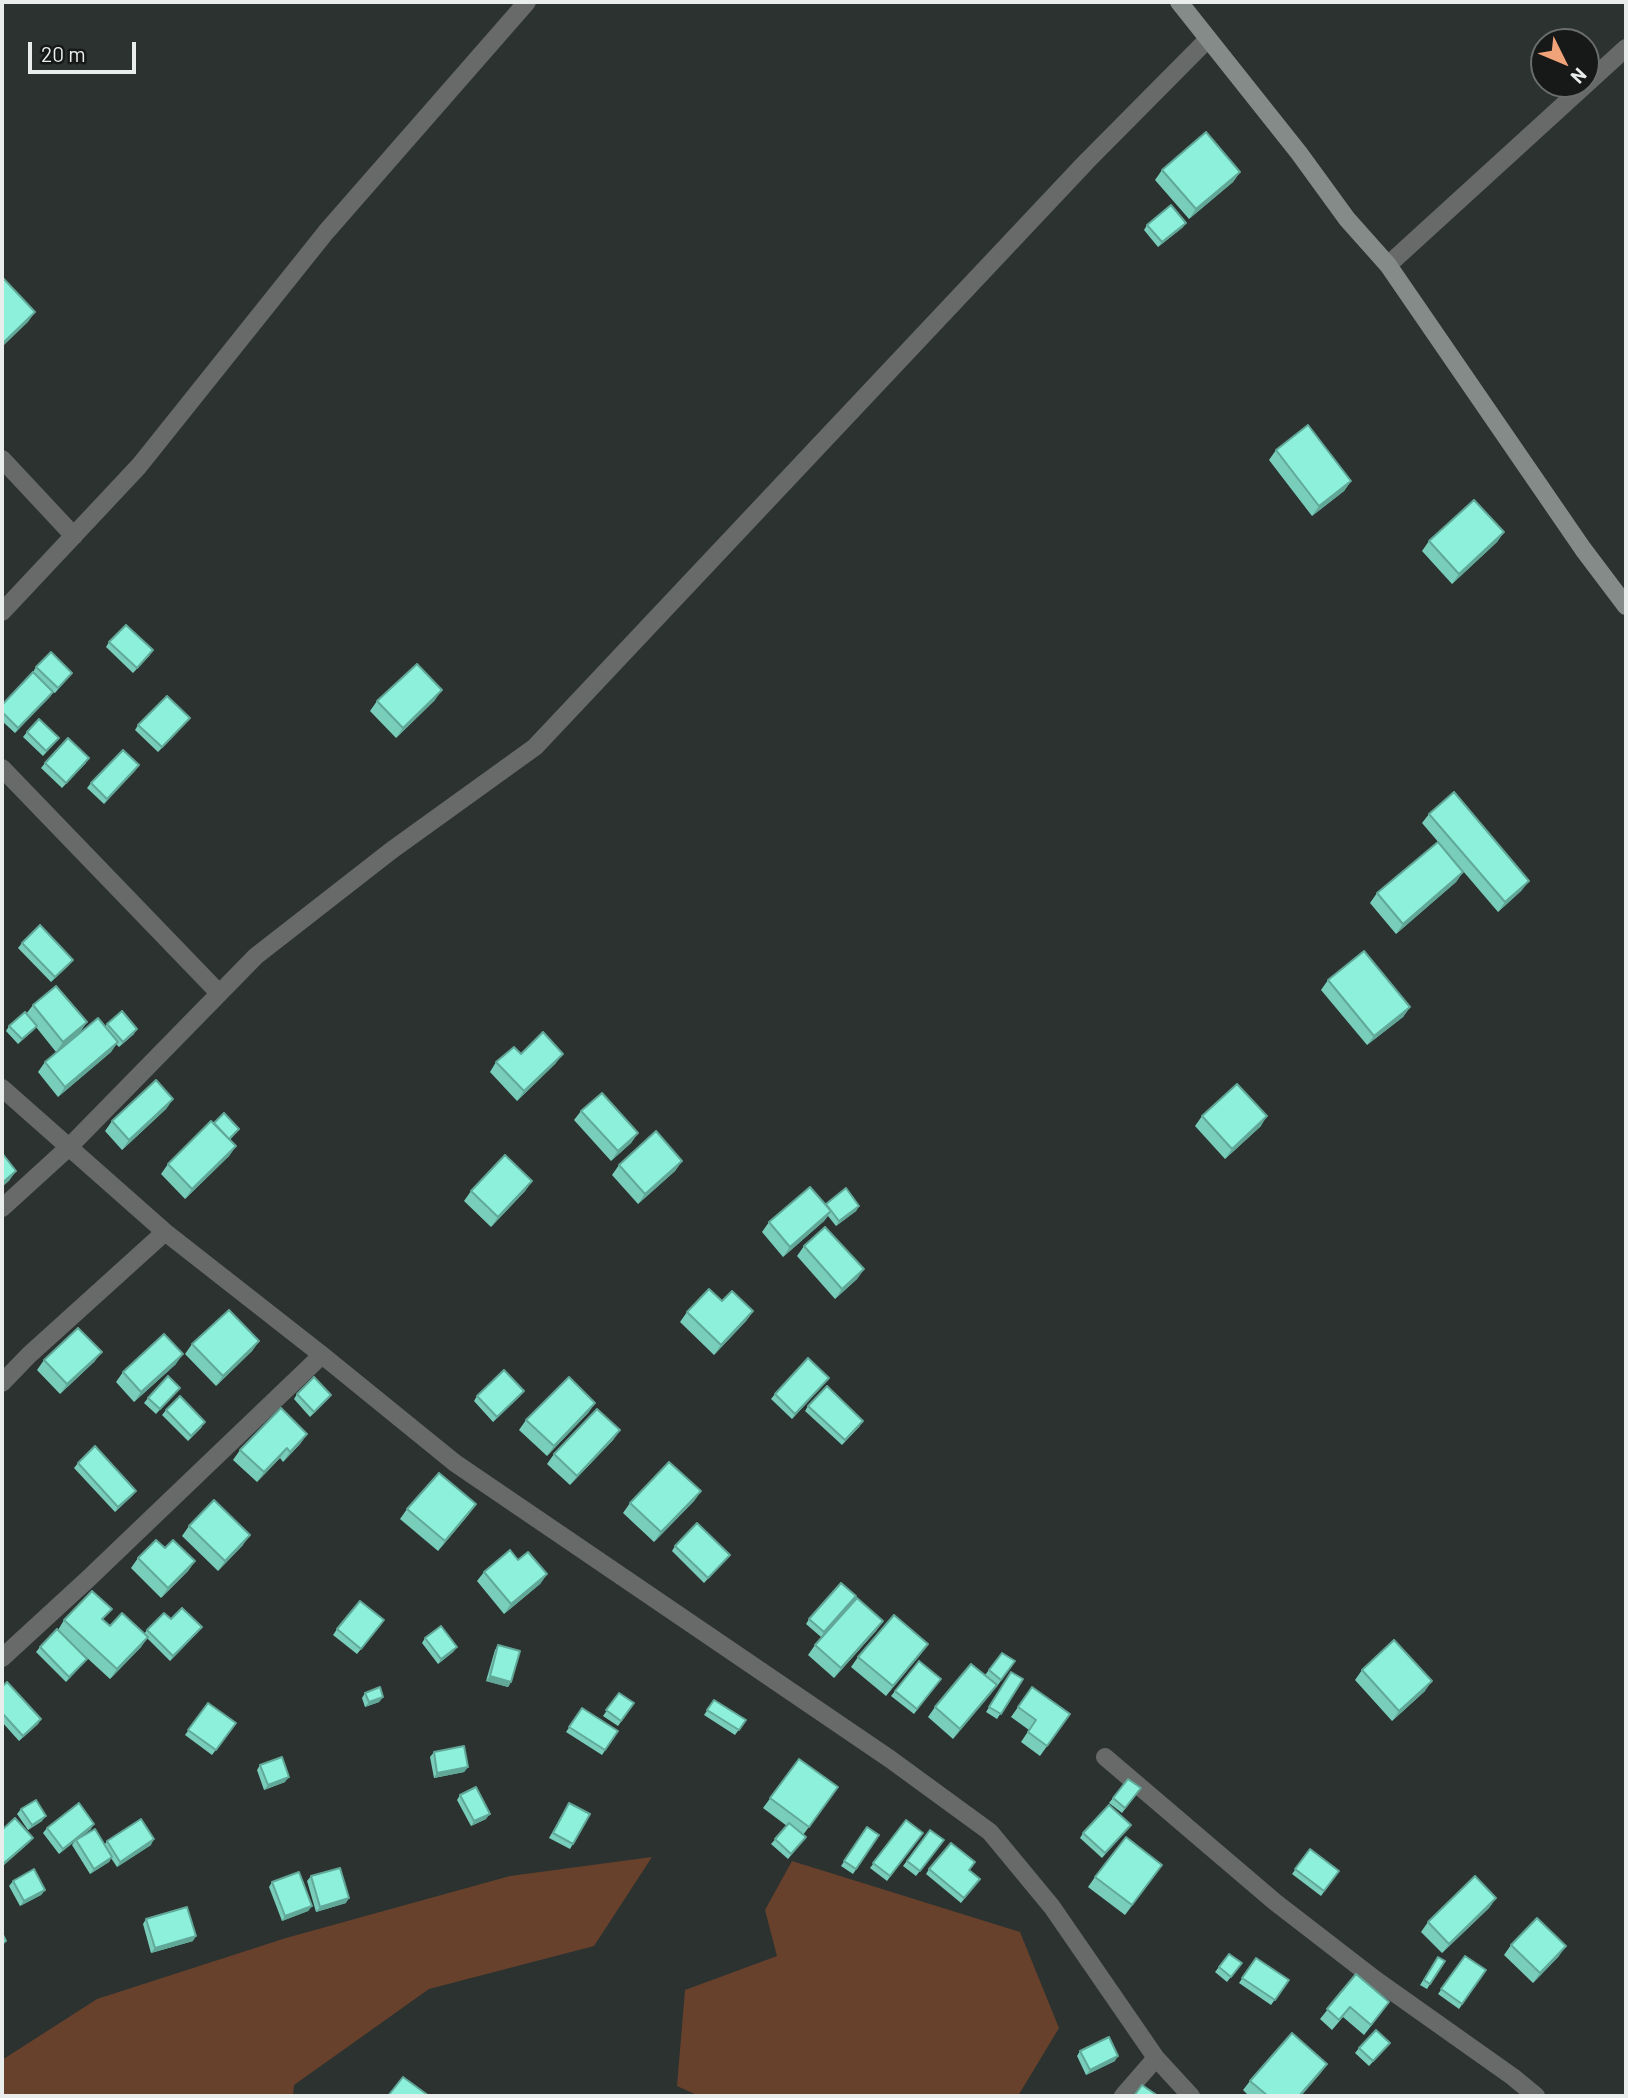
<!DOCTYPE html>
<html>
<head>
<meta charset="utf-8">
<style>
  body { margin:0 }
  #map { position:relative; width:1628px; height:2098px; overflow:hidden; background:#2b3230; font-family:Barlow,sans-serif }
  canvas { display:block }
  .frame { position:absolute; inset:0; border:4px solid #e9eeec; pointer-events:none }
  .north { position:absolute; left:1530px; top:28px; width:70px; height:70px; box-sizing:border-box; background:#161918; border:2px solid #6a6e6d; border-radius:50%; rotate:133deg; font-size:19px; font-weight:700; line-height:28px; text-align:center; color:#e9eeec }
  .north::after { content:''; display:block; margin:auto; width:24px; height:32px; background:#f0a278; clip-path:polygon(50% 0,100% 100%,50% 72%,0 100%) }
  .scale { position:absolute; left:28px; top:42px; width:108px; height:32px; box-sizing:border-box; border:4px solid #e9eeec; border-top:0; padding-left:9px; font-size:21px; line-height:24px; white-space:nowrap; color:#e9eeec; -webkit-text-stroke:5px #161918; paint-order:stroke }
</style>
</head>
<body>
<div id="map">
<canvas width="1628" height="2098"></canvas>
<div class="frame"></div>
<div class="north">N</div>
<div class="scale">20 m</div>
</div>
<script>
const c = document.querySelector('canvas').getContext('2d');
c.lineJoin = 'round';
function fill(path, color) { c.fillStyle = color; c.fill(path, 'evenodd'); }
const shape = rows => new Path2D(rows.map(r => 'M' + r).join(''));
function stroke(path, color, width, dash) { c.strokeStyle = color; c.lineWidth = width; c.lineCap = dash ? 'butt' : 'round'; c.setLineDash(dash || []); c.stroke(path); }
const green = shape([
  [652,1857,594,1946,429,1989,294,2085,293,2096,2,2096,2,2060,97,1999,286,1938,510,1876],
  [792,1861,1020,1932,1059,2028,1018,2096,699,2096,677,2086,685,1990,777,1956,765,1910]
]);
const lane = shape([
  [1105,1757,1275,1902,1376,1980,1513,2077,1536,2096]
]);
const street = shape([
  [1388,265,1626,48],
  [2,459,74,536],
  [2,612,139,466,326,232,527,2],
  [2,768,219,993],
  [2,1088,165,1232,322,1355,455,1463,890,1759,990,1832,1052,1907,1156,2058,1191,2096],
  [2,1208,69,1147,256,956,392,850,535,747,1087,161,1208,39],
  [2,1383,29,1355,165,1232],
  [2,1658,88,1579,322,1355],
  [1123,2096,1156,2058]
]);
const secondary = shape([
  [1179,2,1299,153,1347,219,1388,265,1583,549,1626,606]
]);
const wall = shape([
  [1162,170,1240,172,1233,182,1189,219,1155,180],
  [1186,223,1182,228,1158,247,1144,230,1147,225],
  [1276,450,1351,481,1344,491,1312,516,1269,460],
  [1504,532,1497,542,1452,584,1422,551,1429,541],
  [109,642,150,655,133,673,106,647],
  [36,667,72,673,55,693,53,692,15,733,2,721,2,705,33,672],
  [435,700,396,738,370,711,377,701],
  [186,723,158,752,135,730,138,725],
  [27,732,55,743,43,756,23,737],
  [45,763,86,763,62,788,41,768],
  [139,765,104,804,87,788,91,783],
  [1429,814,1522,890,1498,912,1422,823],
  [1463,872,1456,882,1396,934,1370,903,1377,893],
  [22,943,69,965,51,982,18,948],
  [1328,980,1410,1007,1403,1017,1367,1045,1321,990],
  [33,1005,87,1022,80,1032,56,1052,36,1027,18,1044,6,1031,9,1026,26,1014],
  [107,1024,134,1034,119,1047,116,1044,111,1052,58,1097,38,1072,45,1062,105,1027],
  [521,1054,556,1063,517,1101,490,1072,496,1062],
  [173,1099,166,1109,122,1150,105,1131,112,1121],
  [581,1111,638,1133,631,1143,611,1161,574,1120],
  [1202,1116,1261,1126,1225,1159,1195,1126],
  [214,1123,239,1129,230,1140,236,1146,229,1156,185,1199,161,1174,168,1164],
  [682,1161,675,1171,638,1204,612,1175,619,1165],
  [532,1181,525,1191,491,1227,464,1201,471,1191],
  [825,1205,859,1206,856,1211,836,1226,828,1216,824,1221,783,1257,762,1232,769,1222],
  [804,1246,864,1269,857,1279,835,1299,797,1256],
  [753,1311,746,1321,714,1355,680,1322,687,1312],
  [259,1341,252,1351,216,1386,185,1354,192,1344],
  [44,1360,95,1361,60,1394,37,1370],
  [176,1364,134,1402,116,1382,123,1372],
  [825,1383,792,1419,771,1399,775,1394],
  [180,1388,156,1414,144,1403,148,1398],
  [297,1394,331,1395,327,1400,310,1417,294,1399],
  [477,1396,520,1396,493,1422,474,1401],
  [595,1403,588,1413,547,1456,519,1430,526,1420],
  [808,1406,860,1426,842,1445,805,1411],
  [166,1410,202,1427,188,1441,162,1415],
  [620,1430,613,1440,570,1485,547,1464,554,1454],
  [307,1434,300,1444,283,1462,280,1458,257,1482,233,1460,240,1450],
  [78,1463,136,1491,132,1496,115,1512,74,1468],
  [701,1491,694,1501,654,1542,623,1513,630,1503],
  [407,1509,469,1514,438,1551,400,1519],
  [189,1526,243,1545,218,1571,182,1536],
  [675,1546,730,1555,704,1583,672,1551],
  [165,1548,195,1561,188,1571,161,1598,131,1568,138,1558],
  [518,1560,547,1574,540,1584,504,1614,477,1581,484,1572],
  [856,1596,821,1637,806,1624,809,1619],
  [171,1619,198,1632,170,1661,147,1638,141,1647,110,1679,60,1633,87,1659,83,1664,66,1682,36,1652,40,1647,58,1630,64,1620,104,1620,110,1626,144,1634,147,1630],
  [883,1621,876,1631,834,1678,808,1655,815,1645],
  [381,1625,357,1654,333,1635,337,1629],
  [425,1638,457,1647,453,1652,438,1664,422,1643],
  [928,1644,886,1696,851,1667,858,1657],
  [498,1645,511,1682,508,1687,486,1681,495,1650],
  [1002,1653,1015,1661,998,1685,985,1675],
  [1362,1670,1425,1691,1392,1721,1355,1680],
  [1011,1672,1023,1679,997,1719,986,1712],
  [941,1679,914,1714,891,1696,895,1691],
  [997,1685,953,1739,928,1717,935,1707],
  [2,1687,41,1719,38,1724,19,1741,2,1722],
  [1032,1687,1070,1714,1040,1756,1021,1742,1029,1730,1011,1717],
  [365,1693,383,1697,379,1702,365,1707,362,1698],
  [619,1693,634,1703,618,1726,603,1716],
  [714,1700,746,1720,735,1735,704,1715],
  [208,1703,236,1723,212,1755,185,1735],
  [582,1708,618,1731,602,1755,566,1732],
  [434,1752,468,1767,464,1772,434,1778,430,1757],
  [799,1759,838,1787,803,1835,802,1842,788,1859,771,1844,787,1826,763,1808],
  [260,1765,285,1782,264,1790,257,1770],
  [1128,1779,1141,1788,1122,1813,1109,1803],
  [460,1795,486,1819,471,1826,457,1800],
  [569,1803,573,1844,570,1849,549,1838],
  [21,1809,42,1821,28,1830,17,1814],
  [906,1820,923,1833,887,1881,870,1868],
  [1131,1825,1102,1858,1080,1838,1083,1833],
  [867,1827,879,1835,853,1874,841,1866],
  [47,1828,91,1829,77,1840,105,1844,107,1841,151,1845,117,1867,111,1858,109,1862,90,1874,72,1845,75,1841,59,1854,43,1833],
  [930,1830,944,1840,916,1876,903,1866],
  [1310,1849,1339,1871,1321,1896,1292,1874],
  [929,1869,980,1879,961,1903,926,1874],
  [1155,1875,1125,1915,1088,1887,1095,1877],
  [311,1876,346,1903,316,1912,307,1881],
  [13,1881,45,1890,41,1895,20,1906,9,1886],
  [272,1882,312,1906,308,1911,282,1921,269,1887],
  [1496,1898,1489,1908,1442,1953,1421,1932,1428,1922],
  [146,1919,193,1941,151,1953,143,1924],
  [1511,1945,1559,1956,1533,1983,1504,1955],
  [1229,1954,1242,1963,1227,1982,1215,1972],
  [1465,1956,1486,1970,1459,2009,1438,1994],
  [1438,1957,1445,1961,1427,1989,1420,1985],
  [1256,1958,1289,1980,1271,2005,1239,1983],
  [1356,1974,1382,2012,1364,2035,1343,2017,1332,2030,1320,2019],
  [1359,2048,1386,2048,1369,2066,1355,2053],
  [1080,2051,1115,2061,1086,2075,1077,2056],
  [1327,2064,1301,2096,1249,2096,1243,2090,1250,2081]
]);
const shadedWall = shape([
  [1240,172,1233,182,1189,219,1196,209],
  [1186,223,1182,228,1158,247,1162,242],
  [35,312,28,322,2,347,2,344],
  [1351,481,1344,491,1312,516,1319,506],
  [1504,532,1497,542,1452,584,1459,574],
  [442,690,435,700,396,738,403,728],
  [53,692,50,697,15,733,18,728],
  [190,718,186,723,158,752,162,747],
  [139,765,135,771,104,804,107,799],
  [1463,872,1456,882,1396,934,1403,924],
  [1529,881,1522,890,1498,912,1505,902],
  [73,960,69,965,51,982,55,977],
  [1410,1007,1403,1017,1367,1045,1374,1036],
  [87,1022,80,1032,56,1052,63,1042],
  [37,1026,33,1031,18,1044,22,1039],
  [137,1029,134,1034,119,1047,123,1042],
  [118,1042,111,1052,58,1097,65,1087],
  [563,1054,556,1063,517,1101,524,1091],
  [173,1099,166,1109,122,1150,129,1140],
  [1267,1116,1261,1126,1225,1159,1232,1149],
  [638,1133,631,1143,611,1161,618,1151],
  [236,1146,229,1156,185,1199,192,1189],
  [682,1161,675,1171,638,1204,645,1194],
  [16,1171,9,1181,2,1187,2,1183],
  [532,1181,525,1191,491,1227,498,1217],
  [859,1206,856,1211,836,1226,839,1221],
  [831,1211,824,1221,783,1257,790,1247],
  [864,1269,857,1279,835,1299,842,1289],
  [753,1311,746,1321,714,1355,721,1345],
  [259,1341,252,1351,216,1386,223,1376],
  [102,1352,95,1361,60,1394,67,1384],
  [183,1354,176,1364,134,1402,141,1392],
  [829,1378,825,1383,792,1419,795,1414],
  [524,1391,520,1396,493,1422,497,1417],
  [331,1395,327,1400,310,1417,314,1412],
  [595,1403,588,1413,547,1456,554,1446],
  [620,1430,613,1440,570,1485,577,1476],
  [307,1434,300,1444,283,1462,290,1452],
  [287,1448,280,1458,257,1482,264,1472],
  [136,1491,132,1496,115,1512,118,1507],
  [701,1491,694,1501,654,1542,661,1532],
  [476,1504,469,1514,438,1551,445,1541],
  [250,1535,243,1545,218,1571,225,1561],
  [195,1561,188,1571,161,1598,168,1588],
  [547,1574,540,1584,504,1614,511,1604],
  [883,1621,876,1631,834,1678,841,1668],
  [202,1627,198,1632,170,1661,173,1656],
  [148,1637,141,1647,110,1679,117,1669],
  [928,1644,921,1654,886,1696,893,1686],
  [457,1647,453,1652,438,1664,441,1659],
  [87,1659,83,1664,66,1682,69,1677],
  [490,1676,511,1682,508,1687,486,1681],
  [1432,1681,1425,1691,1392,1721,1399,1711],
  [997,1685,990,1695,953,1739,960,1729],
  [383,1697,379,1702,365,1707,369,1702],
  [41,1719,38,1724,19,1741,23,1736],
  [468,1767,464,1772,434,1778,437,1773],
  [289,1777,285,1782,264,1790,268,1785],
  [490,1814,486,1819,471,1826,474,1821],
  [46,1816,42,1821,28,1830,32,1825],
  [94,1824,91,1829,59,1854,63,1849],
  [33,1838,29,1843,2,1867,4,1863],
  [154,1839,151,1845,117,1867,120,1862],
  [112,1857,109,1862,90,1874,94,1869],
  [45,1890,41,1895,20,1906,24,1901],
  [349,1898,346,1903,316,1912,320,1907],
  [1496,1898,1489,1908,1442,1953,1449,1944],
  [312,1906,308,1911,282,1921,285,1916],
  [196,1936,193,1941,151,1953,155,1948],
  [1566,1946,1559,1956,1533,1983,1540,1973],
  [1118,2056,1115,2061,1086,2075,1090,2070],
  [1327,2064,1320,2074,1301,2096,1299,2096]
]);
const building = shape([
  [1206,132,1240,172,1196,209,1162,170,1206,132],
  [1171,205,1186,223,1162,242,1147,225,1171,205],
  [2,277,35,312,2,344,2,277],
  [1308,425,1351,481,1319,506,1276,450,1308,425],
  [1474,500,1504,532,1459,574,1429,541,1474,500],
  [126,625,153,650,137,668,109,642,126,625],
  [51,652,72,673,58,688,36,667,51,652],
  [417,664,442,690,403,728,377,701,417,664],
  [33,672,53,692,18,728,2,712,2,705,33,672],
  [167,696,190,718,162,747,138,725,167,696],
  [39,719,59,738,46,751,27,732,39,719],
  [68,738,89,758,66,783,45,763,68,738],
  [123,750,139,765,107,799,91,783,123,750],
  [1454,792,1529,881,1505,902,1429,814,1454,792],
  [1438,842,1463,872,1403,924,1377,893,1438,842],
  [40,925,73,960,55,977,22,943,40,925],
  [1364,951,1410,1007,1374,1036,1328,980,1364,951],
  [56,986,87,1022,63,1042,33,1005,56,986],
  [122,1011,137,1029,123,1042,107,1024,122,1011],
  [25,1012,37,1026,22,1039,9,1026,25,1012],
  [98,1018,118,1042,65,1087,45,1062,98,1018],
  [543,1032,563,1054,524,1091,496,1062,514,1047,521,1054,543,1032],
  [156,1080,173,1099,129,1140,112,1121,156,1080],
  [1237,1084,1267,1116,1232,1149,1202,1116,1237,1084],
  [602,1093,638,1133,618,1151,581,1111,602,1093],
  [224,1113,239,1129,229,1139,214,1123,224,1113],
  [211,1121,236,1146,192,1189,168,1164,211,1121],
  [656,1131,682,1161,645,1194,619,1165,656,1131],
  [2,1153,16,1171,2,1183,2,1153],
  [505,1155,532,1181,498,1217,471,1191,505,1155],
  [810,1187,831,1211,790,1247,769,1222,810,1187],
  [846,1188,859,1206,839,1221,826,1204,846,1188],
  [825,1227,864,1269,842,1289,804,1246,825,1227],
  [709,1289,722,1301,732,1291,753,1311,721,1345,687,1312,709,1289],
  [229,1310,259,1341,223,1376,192,1344,229,1310],
  [78,1328,102,1352,67,1384,44,1360,78,1328],
  [164,1334,183,1354,141,1392,123,1372,164,1334],
  [808,1358,829,1378,795,1414,775,1394,808,1358],
  [504,1370,524,1391,497,1417,477,1396,504,1370],
  [168,1376,180,1388,160,1409,148,1398,168,1376],
  [314,1377,331,1395,314,1412,297,1394,314,1377],
  [569,1377,595,1403,554,1446,526,1420,569,1377],
  [827,1386,863,1421,845,1440,808,1406,827,1386],
  [180,1396,205,1422,191,1436,166,1410,180,1396],
  [281,1408,307,1434,290,1452,287,1448,264,1472,240,1450,281,1408],
  [597,1409,620,1430,577,1476,554,1454,597,1409],
  [95,1446,136,1491,118,1507,78,1463,95,1446],
  [669,1462,701,1491,661,1532,630,1503,669,1462],
  [439,1473,476,1504,445,1541,407,1509,439,1473],
  [214,1500,250,1535,225,1561,189,1526,214,1500],
  [697,1523,730,1555,708,1578,675,1546,697,1523],
  [156,1540,165,1548,173,1540,195,1561,168,1588,138,1558,156,1540],
  [510,1550,518,1560,528,1552,547,1574,511,1604,484,1572,510,1550],
  [841,1583,856,1596,824,1632,809,1619,841,1583],
  [92,1591,112,1609,102,1619,110,1626,122,1613,148,1637,117,1669,64,1620,92,1591],
  [857,1598,883,1621,841,1668,815,1645,857,1598],
  [360,1601,384,1620,361,1649,337,1629,360,1601],
  [182,1608,202,1627,173,1656,147,1630,164,1613,171,1619,182,1608],
  [894,1615,928,1644,893,1686,858,1657,894,1615],
  [441,1626,457,1647,441,1659,425,1638,441,1626],
  [57,1629,87,1659,69,1677,40,1647,57,1629],
  [1394,1640,1432,1681,1399,1711,1362,1670,1394,1640],
  [498,1645,520,1651,511,1682,490,1676,498,1645],
  [1002,1653,1015,1661,1001,1680,989,1670,1002,1653],
  [919,1661,941,1679,917,1709,895,1691,919,1661],
  [971,1664,997,1685,960,1729,935,1707,971,1664],
  [1011,1672,1023,1679,1001,1714,989,1707,1011,1672],
  [7,1682,41,1719,23,1736,2,1713,2,1687,7,1682],
  [380,1687,383,1697,369,1702,365,1693,380,1687],
  [1032,1687,1070,1714,1047,1746,1028,1732,1036,1720,1018,1707,1032,1687],
  [619,1693,634,1703,621,1721,606,1710,619,1693],
  [714,1700,746,1720,739,1730,707,1710,714,1700],
  [208,1703,236,1723,216,1750,188,1730,208,1703],
  [582,1708,618,1731,605,1750,569,1727,582,1708],
  [464,1746,468,1767,437,1773,434,1752,464,1746],
  [282,1757,289,1777,268,1785,260,1765,282,1757],
  [799,1759,838,1787,809,1827,770,1798,799,1759],
  [1128,1779,1141,1788,1125,1808,1113,1798,1128,1779],
  [476,1787,490,1814,474,1821,460,1795,476,1787],
  [36,1800,46,1816,32,1825,21,1809,36,1800],
  [79,1803,94,1824,63,1849,47,1828,79,1803],
  [569,1803,590,1814,573,1844,553,1833,569,1803],
  [1109,1805,1131,1825,1105,1853,1083,1833,1109,1805],
  [15,1818,33,1838,4,1863,2,1861,2,1830,15,1818],
  [141,1819,154,1839,120,1862,107,1841,141,1819],
  [906,1820,923,1833,890,1876,873,1863,906,1820],
  [789,1823,806,1837,791,1854,775,1839,789,1823],
  [867,1827,879,1835,856,1869,844,1861,867,1827],
  [95,1829,112,1857,94,1869,76,1840,95,1829],
  [930,1830,944,1840,920,1871,907,1861,930,1830],
  [1126,1837,1162,1865,1132,1905,1095,1877,1126,1837],
  [951,1843,975,1862,969,1870,980,1879,964,1898,929,1869,951,1843],
  [1310,1849,1339,1871,1324,1891,1295,1869,1310,1849],
  [340,1868,349,1898,320,1907,311,1876,340,1868],
  [34,1869,45,1890,24,1901,13,1881,34,1869],
  [299,1872,312,1906,285,1916,272,1882,299,1872],
  [1475,1876,1496,1898,1449,1944,1428,1922,1475,1876],
  [187,1907,196,1936,155,1948,146,1919,187,1907],
  [1537,1918,1566,1946,1540,1973,1511,1945,1537,1918],
  [2,1933,6,1941,2,1944,2,1933],
  [1229,1954,1242,1963,1231,1977,1219,1967,1229,1954],
  [1465,1956,1486,1970,1462,2004,1441,1989,1465,1956],
  [1438,1957,1445,1961,1430,1984,1424,1980,1438,1957],
  [1256,1958,1289,1980,1275,2000,1242,1978,1256,1958],
  [1356,1974,1389,2002,1371,2025,1350,2007,1339,2020,1327,2009,1356,1974],
  [1376,2030,1390,2043,1373,2061,1359,2048,1376,2030],
  [1292,2033,1327,2064,1299,2096,1268,2096,1250,2081,1292,2033],
  [1109,2037,1118,2056,1090,2070,1080,2051,1109,2037],
  [403,2077,429,2096,388,2096,403,2077],
  [1142,2085,1158,2096,1134,2096,1142,2085]
]);
fill(green, '#67412c');
stroke(lane, '#676a69', 18);
stroke(street, '#676a69', 18);
stroke(secondary, '#858b89', 18);
fill(wall, '#78cebb');
fill(shadedWall, '#62a899');
fill(building, '#8cf0da');
stroke(building, '#62a899', 2);
</script>
</body>
</html>
